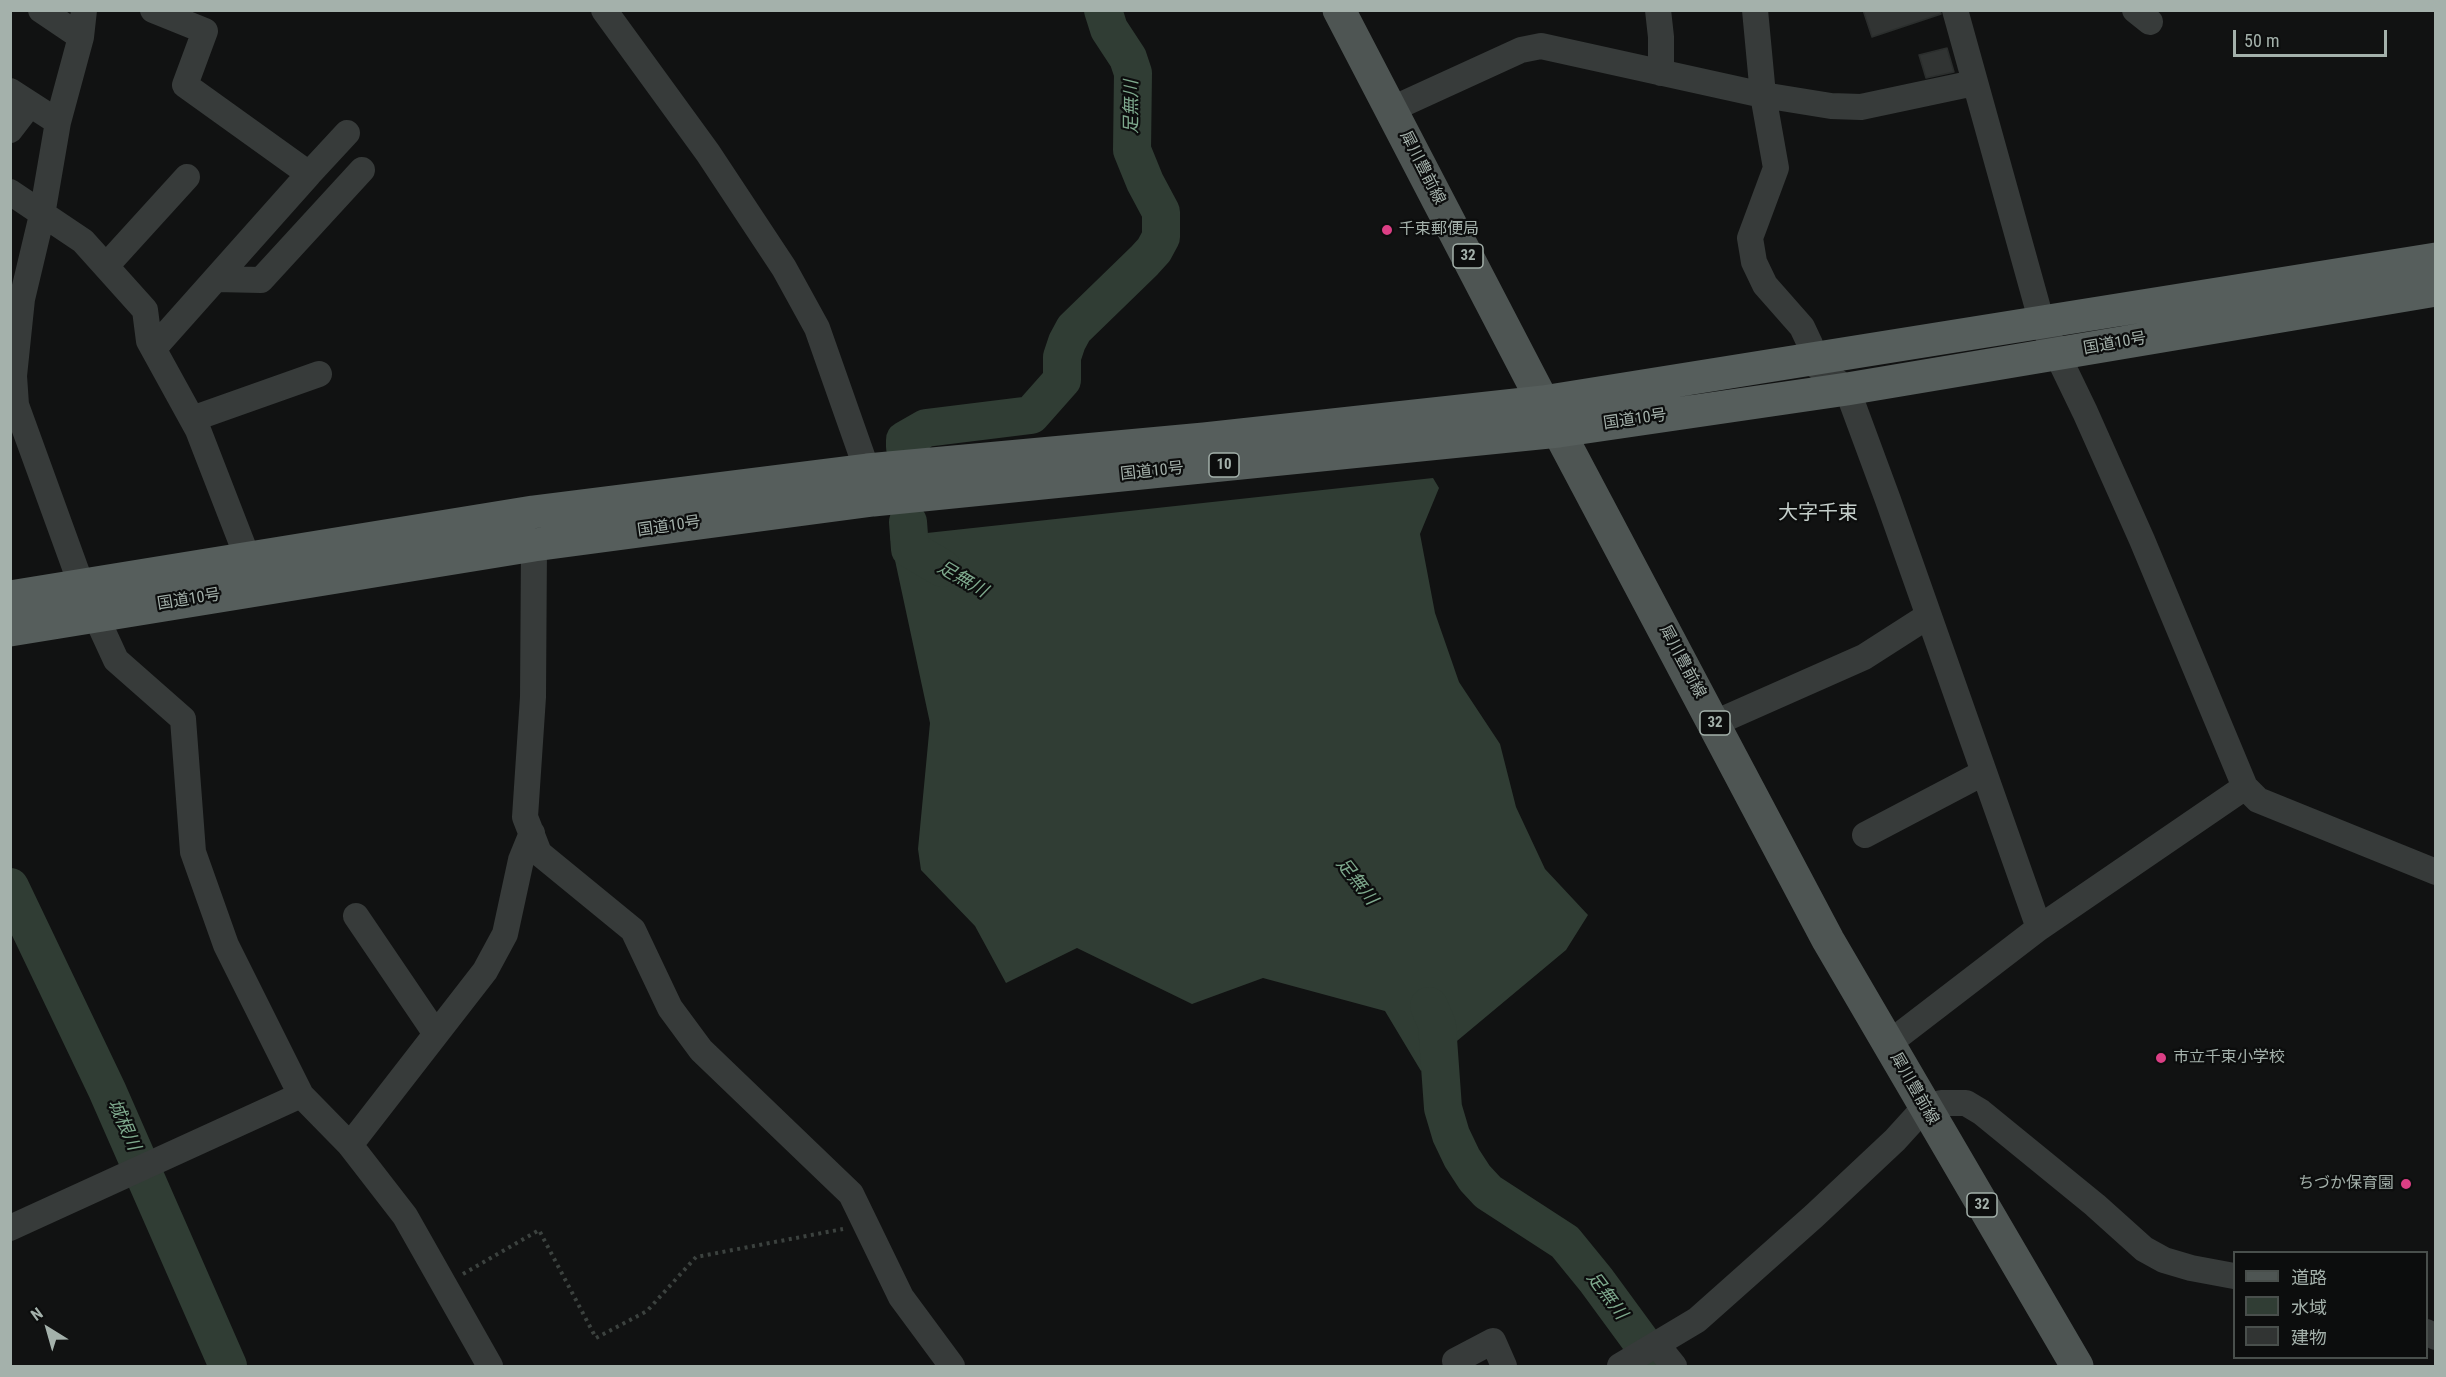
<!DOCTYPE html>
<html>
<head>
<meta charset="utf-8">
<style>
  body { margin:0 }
  #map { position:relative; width:2446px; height:1377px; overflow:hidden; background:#111212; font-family:"Roboto Condensed","Noto Sans JP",sans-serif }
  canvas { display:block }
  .frame { position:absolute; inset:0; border:12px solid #a4b1ab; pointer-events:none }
  .legend { position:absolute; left:2233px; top:1251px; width:195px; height:108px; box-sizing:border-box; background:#0c0d0d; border:2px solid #494f4c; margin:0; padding:8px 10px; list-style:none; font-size:18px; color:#a4b1ab }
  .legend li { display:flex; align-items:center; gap:12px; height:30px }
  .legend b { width:30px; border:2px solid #494f4c }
  .north { position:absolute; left:18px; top:1299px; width:60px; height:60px; -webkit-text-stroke:4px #0c0d0d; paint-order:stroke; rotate:323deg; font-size:16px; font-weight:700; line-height:24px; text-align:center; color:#a4b1ab }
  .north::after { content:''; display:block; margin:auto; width:21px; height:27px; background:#a4b1ab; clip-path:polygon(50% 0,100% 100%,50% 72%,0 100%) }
  .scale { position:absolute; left:2233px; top:30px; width:154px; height:27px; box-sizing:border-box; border:3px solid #a4b1ab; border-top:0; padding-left:8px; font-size:18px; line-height:21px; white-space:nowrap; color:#a4b1ab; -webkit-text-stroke:4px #0c0d0d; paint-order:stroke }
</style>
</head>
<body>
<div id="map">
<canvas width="2446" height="1377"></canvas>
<div class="frame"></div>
<ul class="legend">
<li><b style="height:8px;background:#4e5553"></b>道路</li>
<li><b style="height:16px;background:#303d34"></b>水域</li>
<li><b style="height:16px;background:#313433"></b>建物</li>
</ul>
<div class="north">N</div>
<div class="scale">50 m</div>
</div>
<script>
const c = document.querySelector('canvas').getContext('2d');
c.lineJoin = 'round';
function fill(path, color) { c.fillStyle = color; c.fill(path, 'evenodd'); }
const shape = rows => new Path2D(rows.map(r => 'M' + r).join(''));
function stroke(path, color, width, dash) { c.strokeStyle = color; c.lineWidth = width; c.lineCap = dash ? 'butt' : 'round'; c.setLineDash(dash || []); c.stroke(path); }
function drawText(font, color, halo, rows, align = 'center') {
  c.font = font + ' "Roboto Condensed","Noto Sans JP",sans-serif'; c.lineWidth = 4.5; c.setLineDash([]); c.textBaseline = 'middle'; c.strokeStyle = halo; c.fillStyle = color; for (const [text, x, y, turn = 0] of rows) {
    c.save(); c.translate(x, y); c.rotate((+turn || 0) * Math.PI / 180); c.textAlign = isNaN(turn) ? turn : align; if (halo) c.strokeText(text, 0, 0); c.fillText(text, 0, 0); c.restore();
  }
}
const water = shape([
  [1433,478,1439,488,1420,534,1435,613,1459,682,1500,744,1516,807,1545,869,1588,915,1566,950,1421,1071,1385,1011,1263,978,1192,1004,1077,948,1006,983,975,926,921,870,918,849,930,723,890,537]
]);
const river = shape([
  [905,447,905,440,926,428,1031,415,1062,380,1062,357,1067,342,1074,329,1144,261,1154,250,1161,237,1161,212,1145,182,1132,150,1133,73,1128,58,1109,29,1103,10],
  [908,522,910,549,942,568],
  [10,887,107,1090,228,1366],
  [1429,1006,1437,1025,1443,1108,1451,1135,1462,1158,1475,1178,1488,1192,1565,1242,1596,1280,1659,1366]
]);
const building = shape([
  [1863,10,1940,10,1941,14,1872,37,1863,10],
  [1947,48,1954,72,1926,78,1919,55,1947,48]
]);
const path = shape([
  [463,1274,539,1230,596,1338,647,1311,696,1257,843,1229]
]);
const minor = shape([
  [41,10,81,37],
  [84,10,81,37,58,122,42,215,22,299,14,376,16,405,81,584,116,660,183,719,193,852,226,945,301,1095,350,1145,405,1216,490,1366],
  [153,10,205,31,185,85,309,174,154,348],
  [604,10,708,153,784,268,817,328,867,470],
  [1658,10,1661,37,1661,73],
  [1755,10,1763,95,1776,168,1750,238,1754,262,1765,285,1802,327,1810,344,1810,361,1847,389,1888,500,2039,928],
  [1955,10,2042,323,2085,412,2142,540,2245,787,2258,800,2436,872],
  [2135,10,2150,22],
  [10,91,58,122],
  [1392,109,1521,50,1541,46,1763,95,1831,106,1861,107,1974,83],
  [10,130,30,104],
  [309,174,347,133],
  [10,192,83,241,145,310,149,341,198,430,248,559],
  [106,266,187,177],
  [216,279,261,280,362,170],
  [192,419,319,374],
  [534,545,533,697,525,817,539,853,633,930,670,1008,701,1050,851,1194,901,1297,952,1366],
  [1715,723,1864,657,1928,616],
  [1865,835,1983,773],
  [356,916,436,1034],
  [1888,1044,2039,928,2245,787],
  [350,1145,485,971,505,934,521,860,532,833],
  [10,1228,301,1095],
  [2426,1332,2436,1337],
  [1657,1345,1674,1366],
  [1455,1361,1493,1341,1504,1366],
  [1620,1366,1697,1320,1814,1216,1895,1140,1925,1107,1941,1103,1966,1103,1981,1112,2095,1205,2144,1249,2164,1260,2191,1268,2234,1276]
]);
const primary = shape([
  [1339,10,1543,402,1828,940,2077,1366]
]);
const trunk = shape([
  [10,597,533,512,867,470,1204,439,1543,402,2436,259],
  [10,630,534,545,873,500,1559,431,1847,389,2436,290]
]);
const markers = [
  [1387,230,6,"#dc3f85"],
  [2161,1058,6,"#dc3f85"],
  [2406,1184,6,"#dc3f85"]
];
const shields = [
  [1468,256,30],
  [1224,465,30],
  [1715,723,30],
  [1982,1205,30]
];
const shieldNames = [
  ["32",1468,256],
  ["10",1224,465],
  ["32",1715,723],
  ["32",1982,1205]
];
const streetNames = [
  ["犀川豊前線",1422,168,63],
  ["国道10号",2115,344,-10],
  ["国道10号",1635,420,-8],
  ["国道10号",1152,472,-6],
  ["国道10号",669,527,-8],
  ["国道10号",189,600,-9],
  ["犀川豊前線",1682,662,62],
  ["犀川豊前線",1914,1089,60]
];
const poiNames = [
  ["千束郵便局",1399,230],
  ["市立千束小学校",2173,1058],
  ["ちづか保育園",2394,1184,"right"]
];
const waterNames = [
  ["足無川",1132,107,-90],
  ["足無川",962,580,30],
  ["足無川",1356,882,52],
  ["城根川",123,1125,66],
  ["足無川",1606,1296,53]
];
const quarterNames = [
  ["大字千束",1818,514]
];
fill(water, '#303d34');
stroke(river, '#303d34', 38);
fill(building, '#313433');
stroke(building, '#2b2e2d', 1.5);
stroke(path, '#3c423f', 4, [3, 4.5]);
stroke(minor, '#373b3a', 26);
stroke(primary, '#4e5553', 33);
stroke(trunk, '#565e5c', 33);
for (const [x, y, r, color] of markers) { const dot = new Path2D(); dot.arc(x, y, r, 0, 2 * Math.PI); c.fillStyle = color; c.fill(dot); stroke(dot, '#0c0d0d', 2); }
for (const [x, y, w] of shields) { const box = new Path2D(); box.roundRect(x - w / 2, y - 12, w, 24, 4.5); c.fillStyle = '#0c0d0d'; c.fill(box); stroke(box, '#a4b1ab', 1.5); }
drawText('bold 15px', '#a4b1ab', null, shieldNames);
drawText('16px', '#a4b1ab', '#0c0d0d', streetNames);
drawText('16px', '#a4b1ab', '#0c0d0d', poiNames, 'left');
drawText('italic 18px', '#7ea98d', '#0c0d0d', waterNames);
drawText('20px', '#c4ceca', '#0c0d0d', quarterNames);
</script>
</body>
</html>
